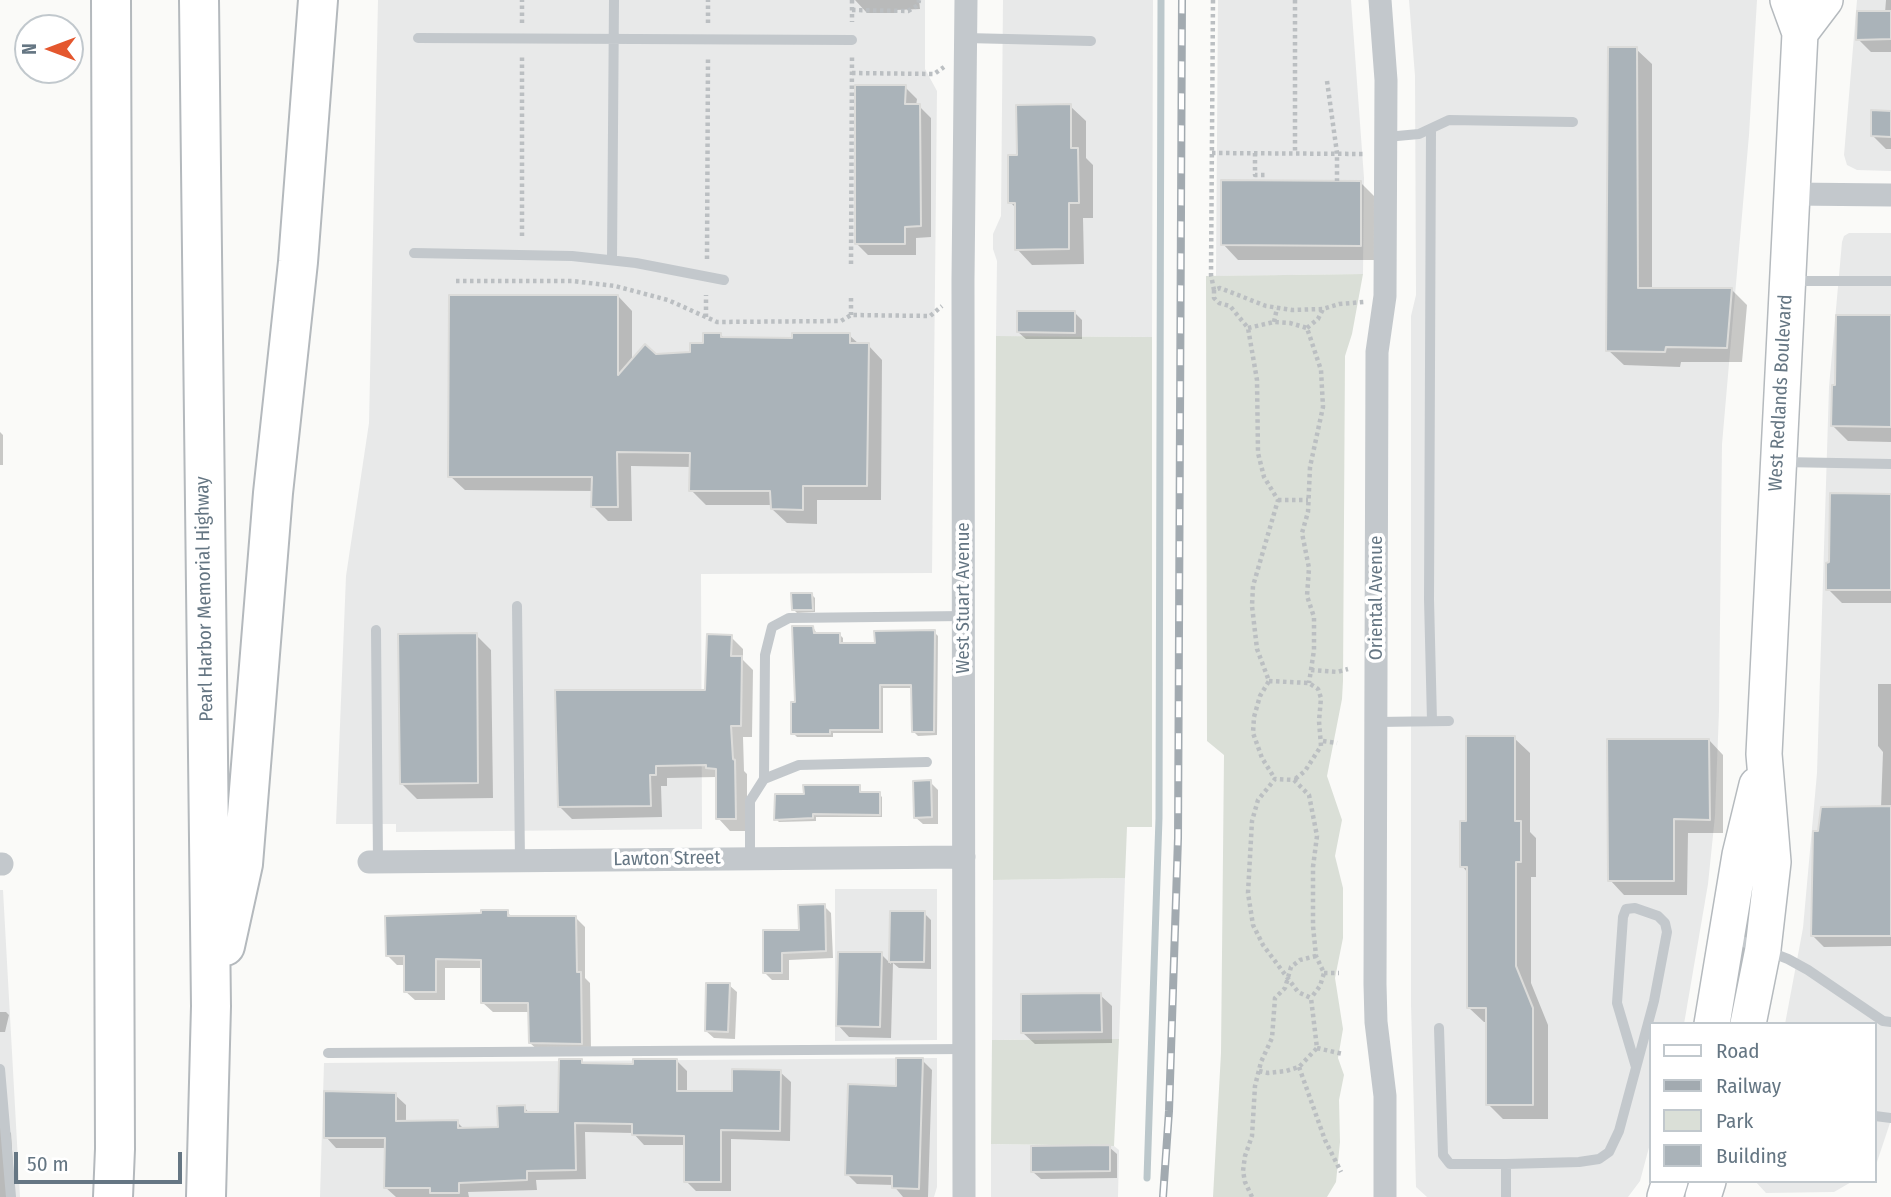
<!DOCTYPE html>
<html>
<head>
<meta charset="utf-8">
<style>
  body { margin:0 }
  #map { position:relative; width:1891px; height:1197px; overflow:hidden; background:#fafaf8; font-family:"Fira Sans Condensed",sans-serif }
  canvas { display:block }
  .legend { position:absolute; left:1649px; top:1022px; width:228px; height:161px; box-sizing:border-box; background:#fff; border:2px solid #c1c8cd; margin:0; padding:9px 12px; list-style:none; font-size:21px; color:#657683 }
  .legend li { display:flex; align-items:center; gap:14px; height:35px }
  .legend b { width:35px; border:2px solid #c1c8cd }
  .north { position:absolute; left:14px; top:14px; width:70px; height:70px; box-sizing:border-box; background:#fff; border:2px solid #c1c8cd; border-radius:50%; rotate:270deg; font-size:19px; font-weight:700; line-height:28px; text-align:center; color:#657683 }
  .north::after { content:''; display:block; margin:auto; width:24px; height:32px; background:#e4572e; clip-path:polygon(50% 0,100% 100%,50% 72%,0 100%) }
  .scale { position:absolute; left:14px; top:1152px; width:168px; height:32px; box-sizing:border-box; border:4px solid #657683; border-top:0; padding-left:9px; font-size:21px; line-height:24px; white-space:nowrap; color:#657683; -webkit-text-stroke:5px #fff; paint-order:stroke }
</style>
</head>
<body>
<div id="map">
<canvas width="1891" height="1197"></canvas>
<ul class="legend">
<li><b style="height:9px;background:#fff"></b>Road</li>
<li><b style="height:9px;background:#a2aab0"></b>Railway</li>
<li><b style="height:19px;background:#dadfd7"></b>Park</li>
<li><b style="height:19px;background:#aab3b9"></b>Building</li>
</ul>
<div class="north">N</div>
<div class="scale">50 m</div>
</div>
<script>
const c = document.querySelector('canvas').getContext('2d');
c.lineJoin = 'round';
function fill(path, color) { c.fillStyle = color; c.fill(path, 'evenodd'); }
const shape = rows => new Path2D(rows.map(r => 'M' + r).join(''));
function stroke(path, color, width, dash) { c.strokeStyle = color; c.lineWidth = width; c.lineCap = dash ? 'butt' : 'round'; c.setLineDash(dash || []); c.stroke(path); }
function drawText(font, color, halo, rows, align = 'center') {
  c.font = font + ' "Fira Sans Condensed",sans-serif'; c.lineWidth = 7; c.setLineDash([]); c.textBaseline = 'middle'; c.strokeStyle = halo; c.fillStyle = color; for (const [text, x, y, turn = 0] of rows) {
    c.save(); c.translate(x, y); c.rotate((+turn || 0) * Math.PI / 180); c.textAlign = isNaN(turn) ? turn : align; if (halo) c.strokeText(text, 0, 0); c.fillText(text, 0, 0); c.restore();
  }
}
const built = shape([
  [378,0,925,0,925,69,937,91,932,573,701,574,702,829,396,832,396,824,336,824,346,576,369,423],
  [1003,0,1153,0,1152,337,996,336,997,261,993,249,993,234,1001,216],
  [1218,0,1351,0,1364,178,1363,274,1216,276],
  [1409,0,1757,0,1749,135,1722,444,1719,711,1715,816,1708,884,1684,1024,1651,1024,1651,1140,1640,1181,1628,1197,1427,1197,1416,1187,1411,1005,1411,316,1416,295,1415,76],
  [1857,0,1891,0,1891,171,1857,170,1847,165,1844,155],
  [1849,233,1891,233,1891,1120,1875,1168,1875,1024,1785,1024,1803,928,1817,773,1829,387,1842,242,1844,236],
  [1125,878,1119,1039,992,1040,993,880],
  [835,889,937,889,937,1040,835,1041],
  [0,890,3,890,20,1197,0,1197],
  [937,1058,937,1187,934,1197,320,1197,324,1063],
  [991,1144,1114,1146,1119,1150,1118,1197,991,1197],
  [1755,1181,1853,1181,1834,1192,1766,1193]
]);
const green = shape([
  [1363,274,1352,334,1345,356,1343,681,1342,699,1327,776,1342,820,1335,856,1343,888,1343,938,1335,978,1343,1029,1338,1058,1344,1075,1339,1100,1340,1142,1336,1182,1327,1197,1213,1197,1221,1053,1224,755,1207,741,1206,276],
  [996,336,1152,337,1152,827,1127,827,1125,878,993,880],
  [1119,1039,1114,1146,991,1144,992,1040]
]);
const shadow = shape([
  [855,0,919,0,920,9,896,10,896,13,867,13],
  [1886,0,1891,0,1891,52,1871,52,1858,39,1885,13],
  [1636,49,1652,64,1652,290,1732,290,1747,305,1742,362,1681,362,1680,367,1624,365,1608,350],
  [905,87,917,99,916,106,919,106,931,118,931,237,916,238,916,255,868,255,857,244],
  [1070,106,1086,121,1086,158,1093,165,1093,218,1083,218,1084,264,1032,265,1017,249,1016,208,1010,202],
  [1891,112,1891,149,1886,149,1873,136],
  [1360,182,1376,198,1375,260,1238,260,1223,244],
  [618,296,632,311,632,362,656,356,692,354,721,335,725,339,794,339,849,335,860,345,868,345,882,360,881,500,817,500,817,524,787,523,772,509,772,505,706,505,691,490,691,467,631,466,632,521,608,521,593,506,593,491,465,490,450,476],
  [1075,313,1082,320,1082,339,1026,339,1018,332],
  [1891,317,1891,442,1848,441,1833,426],
  [0,432,3,435,3,465,0,465],
  [1891,496,1891,603,1842,603,1828,589],
  [811,594,815,598,815,612,797,613,793,609],
  [813,627,817,634,839,634,843,638,843,645,876,645,934,632,938,636,937,735,918,736,914,732,913,688,883,688,883,733,833,733,833,737,797,737,793,733],
  [476,635,491,650,493,798,417,799,401,783],
  [731,637,743,649,743,660,753,670,752,737,743,737,744,771,747,774,747,831,730,831,718,818,717,777,667,778,667,786,661,786,662,817,572,819,559,806,707,692],
  [1878,684,1891,684,1891,946,1824,947,1812,935,1881,808,1883,752,1878,746],
  [1514,738,1530,753,1530,832,1536,838,1536,877,1531,877,1531,983,1548,1025,1548,1119,1503,1119,1488,1104,1488,1022,1484,1022,1468,1007,1468,873,1462,866,1468,823],
  [1709,740,1723,755,1723,833,1688,833,1687,895,1624,895,1610,880],
  [930,782,938,790,938,824,923,824,915,817],
  [859,787,863,794,879,794,882,797,882,817,816,817,816,821,779,822,776,819,805,796],
  [824,906,831,913,833,958,789,960,789,980,772,980,764,972],
  [507,912,513,918,576,918,585,927,585,978,590,983,591,1052,540,1052,530,1043,530,1012,493,1012,483,1003,483,968,445,968,445,1000,415,1000,405,991,406,965,397,965,388,956,483,915],
  [891,913,924,913,931,920,931,969,899,968,893,963,891,1038,849,1037,838,1025,881,954,891,964],
  [729,985,737,992,735,1039,714,1038,706,1031],
  [1100,995,1112,1006,1112,1043,1035,1044,1023,1033],
  [0,1012,6,1012,9,1015,5,1032,0,1032],
  [922,1060,932,1070,928,1197,903,1197,893,1185,857,1184,847,1174],
  [581,1061,585,1065,634,1066,677,1061,687,1071,687,1093,734,1093,780,1072,791,1082,790,1141,731,1139,731,1191,696,1191,686,1181,686,1145,644,1145,633,1133,585,1132,586,1179,536,1180,537,1190,468,1192,469,1197,396,1197,385,1187,386,1148,336,1148,326,1137,395,1095,406,1105,406,1123,457,1122,465,1130,500,1129,524,1107,530,1114,560,1113],
  [0,1122,11,1133,15,1197,0,1197],
  [1109,1147,1117,1154,1117,1178,1041,1179,1033,1172]
]);
const stream = shape([
  [1147,1178,1159,818,1161,0]
]);
const building = shape([
  [1857,11,1891,11,1891,39,1856,40,1857,11],
  [1608,47,1637,47,1638,288,1732,288,1727,348,1666,347,1665,352,1606,351,1608,47],
  [855,85,906,85,905,104,920,104,921,226,905,227,905,244,855,244,855,85],
  [1071,104,1071,148,1078,148,1079,203,1069,203,1069,249,1015,250,1015,203,1008,203,1008,155,1017,155,1016,105,1071,104],
  [1871,110,1891,111,1891,137,1871,136,1871,110],
  [1221,180,1361,181,1361,246,1221,245,1221,180],
  [449,295,618,295,618,375,645,344,656,354,690,352,690,343,703,343,703,333,721,333,721,337,792,338,792,333,850,333,850,343,869,343,867,486,803,486,803,510,771,509,770,491,689,491,690,453,617,452,618,507,591,507,592,477,448,477,449,295],
  [1017,311,1075,311,1075,333,1017,332,1017,311],
  [1836,315,1891,315,1891,427,1831,426,1832,385,1835,385,1836,315],
  [1830,493,1891,494,1891,590,1826,590,1826,563,1829,562,1830,493],
  [791,593,812,593,813,610,792,610,791,593],
  [792,626,813,626,814,633,840,633,840,643,875,643,874,631,935,630,934,732,912,732,911,685,880,685,880,730,830,730,830,734,791,734,791,702,795,702,792,626],
  [477,633,478,783,400,784,398,634,477,633],
  [707,634,732,635,731,656,742,656,741,726,731,726,733,759,735,760,736,819,716,819,716,769,706,768,706,765,656,766,656,775,650,775,651,806,558,807,555,690,705,690,707,634],
  [1466,736,1515,736,1515,821,1521,821,1521,862,1516,862,1516,966,1533,1008,1533,1105,1486,1105,1486,1008,1467,1008,1467,867,1460,867,1460,821,1466,821,1466,736],
  [1607,739,1709,739,1710,820,1674,819,1674,881,1608,881,1607,739],
  [931,780,932,817,914,818,913,781,931,780],
  [803,785,860,785,860,792,880,792,880,815,813,814,813,818,774,820,775,794,804,794,803,785],
  [1891,806,1891,936,1811,936,1813,831,1818,831,1821,807,1891,806],
  [825,904,826,951,782,953,782,973,763,973,763,930,799,930,798,905,825,904],
  [481,910,508,910,508,916,576,916,577,972,581,972,582,1044,529,1043,528,1003,481,1003,481,960,436,959,436,992,404,992,404,956,386,956,385,916,481,913,481,910],
  [890,911,925,911,924,962,889,962,890,911],
  [838,952,882,952,880,1027,836,1026,838,952],
  [706,983,730,983,728,1032,705,1031,706,983],
  [1101,993,1102,1032,1021,1033,1021,994,1101,993],
  [896,1058,923,1058,919,1189,892,1188,892,1176,845,1175,848,1084,896,1086,896,1058],
  [559,1059,582,1059,582,1063,633,1064,633,1059,677,1059,677,1091,732,1091,732,1069,781,1070,780,1131,721,1130,721,1182,684,1182,684,1136,632,1135,632,1124,575,1123,576,1170,527,1171,527,1180,459,1183,459,1193,430,1193,430,1188,384,1188,385,1138,324,1138,324,1091,396,1093,396,1121,458,1120,458,1128,498,1127,497,1106,525,1105,525,1112,558,1112,559,1059],
  [1110,1145,1110,1171,1031,1172,1031,1146,1110,1145]
]);
const path = shape([
  [852,0,852,22],
  [1213,0,1211,275,1214,290,1220,288,1266,306,1292,310,1323,309,1339,304,1364,302],
  [1295,0,1295,153],
  [852,10,908,11,918,5,919,0],
  [522,23,522,0],
  [708,23,708,0],
  [852,73,934,74,944,67],
  [1327,81,1337,153,1337,181],
  [1212,153,1366,154],
  [1255,153,1255,175,1265,175],
  [522,236,522,57],
  [707,259,708,57],
  [851,264,852,57],
  [456,281,572,281,615,286,668,300,717,322,841,321,851,315,930,316,942,306],
  [1214,290,1214,298,1219,303,1230,306,1248,328,1257,380,1258,453,1264,477,1278,500,1253,586,1252,606,1257,649,1269,681,1260,696,1254,717,1253,733,1262,758,1275,779],
  [851,298,851,315],
  [706,317,706,295],
  [1274,322,1277,308],
  [1248,328,1274,322,1290,323,1307,328,1321,370,1323,407,1310,467,1308,512,1302,533,1309,568,1307,596,1314,617,1314,650,1309,683],
  [1307,328,1318,319,1323,309],
  [1278,500,1308,500],
  [1311,670,1337,672,1348,669],
  [1269,681,1309,683,1318,689,1321,698,1319,721,1321,746,1305,771,1294,780],
  [1323,741,1337,743],
  [1324,973,1339,973],
  [1317,1048,1343,1054],
  [1299,1067,1325,1140,1341,1172],
  [1259,1071,1268,1073,1286,1071,1299,1067,1317,1048,1311,998,1298,992,1263,945,1253,925,1248,893,1252,821,1258,800,1275,779,1294,780,1309,795,1317,836,1313,867,1313,926,1316,956,1324,973,1320,986,1311,998],
  [1252,1197,1245,1182,1243,1171,1245,1156,1252,1136,1255,1086,1261,1062,1272,1038,1275,998,1285,988,1291,967,1300,960,1316,956]
]);
const lane = shape([
  [418,38,852,40],
  [966,38,1091,41],
  [1431,129,1429,599,1432,721],
  [1386,137,1419,134,1449,120,1573,122],
  [414,253,572,256,636,263,724,280],
  [612,260,614,0],
  [1792,281,1891,281],
  [1782,462,1891,464],
  [517,606,520,861],
  [376,630,378,862],
  [1377,722,1449,721],
  [764,779,765,655,772,627,789,618,964,616],
  [750,859,750,801,764,779,799,765,927,762],
  [1731,937,1788,959,1808,970,1883,1021,1891,1022],
  [1439,1028,1443,1155,1450,1164,1506,1164],
  [328,1053,965,1049],
  [0,1069,11,1197],
  [1875,1116,1891,1118],
  [1506,1197,1506,1164,1579,1162,1599,1159,1609,1152,1619,1131,1654,1001,1667,932,1665,923,1658,916,1635,908,1626,909,1623,917,1617,1003,1636,1067]
]);
const street = shape([
  [1380,0,1386,80,1385,296,1377,352,1375,984,1376,1022,1385,1096,1385,1197],
  [1791,194,1891,195],
  [369,862,964,857],
  [0,864,2,864],
  [964,1197,963,280,966,0]
]);
const primary = shape([
  [1800,33,1825,0],
  [1712,1024,1740,855,1757,785],
  [1748,1024,1763,949,1773,862,1764,754,1800,33,1788,0],
  [1665,1197,1670,1181],
  [1703,1197,1708,1181]
]);
const highway = shape([
  [111,0,115,1149,113,1197],
  [199,0,211,1006,206,1197],
  [225,946,243,864,273,493,298,262,318,0]
]);
const rail = shape([
  [1163,1197,1169,1111,1178,838,1182,0]
]);
const streetNames = [
  ["West Redlands Boulevard",1781,393,-87],
  ["West Stuart Avenue",964,598,-90],
  ["Oriental Avenue",1377,598,-90],
  ["Pearl Harbor Memorial Highway",205,599,-91],
  ["Lawton Street",667,859,-1]
];
fill(built, '#e8e9e9');
fill(green, '#dadfd7');
fill(shadow, '#0003');
stroke(stream, '#bbc7cb', 7);
fill(building, '#aab3b9');
stroke(building, '#dcdcda', 2);
stroke(primary, '#b5babe', 38);
stroke(highway, '#b4b9bd', 42);
stroke(path, '#bbbfc2', 4.5, [3.5, 3.5]);
stroke(lane, '#c3c8cc', 10);
stroke(street, '#c3c8cc', 23);
stroke(primary, '#fff', 35);
stroke(highway, '#fff', 38);
stroke(rail, '#a2aab0', 8);
stroke(rail, '#fff', 5, [16]);
drawText('19px', '#657683', '#fff', streetNames);
</script>
</body>
</html>
